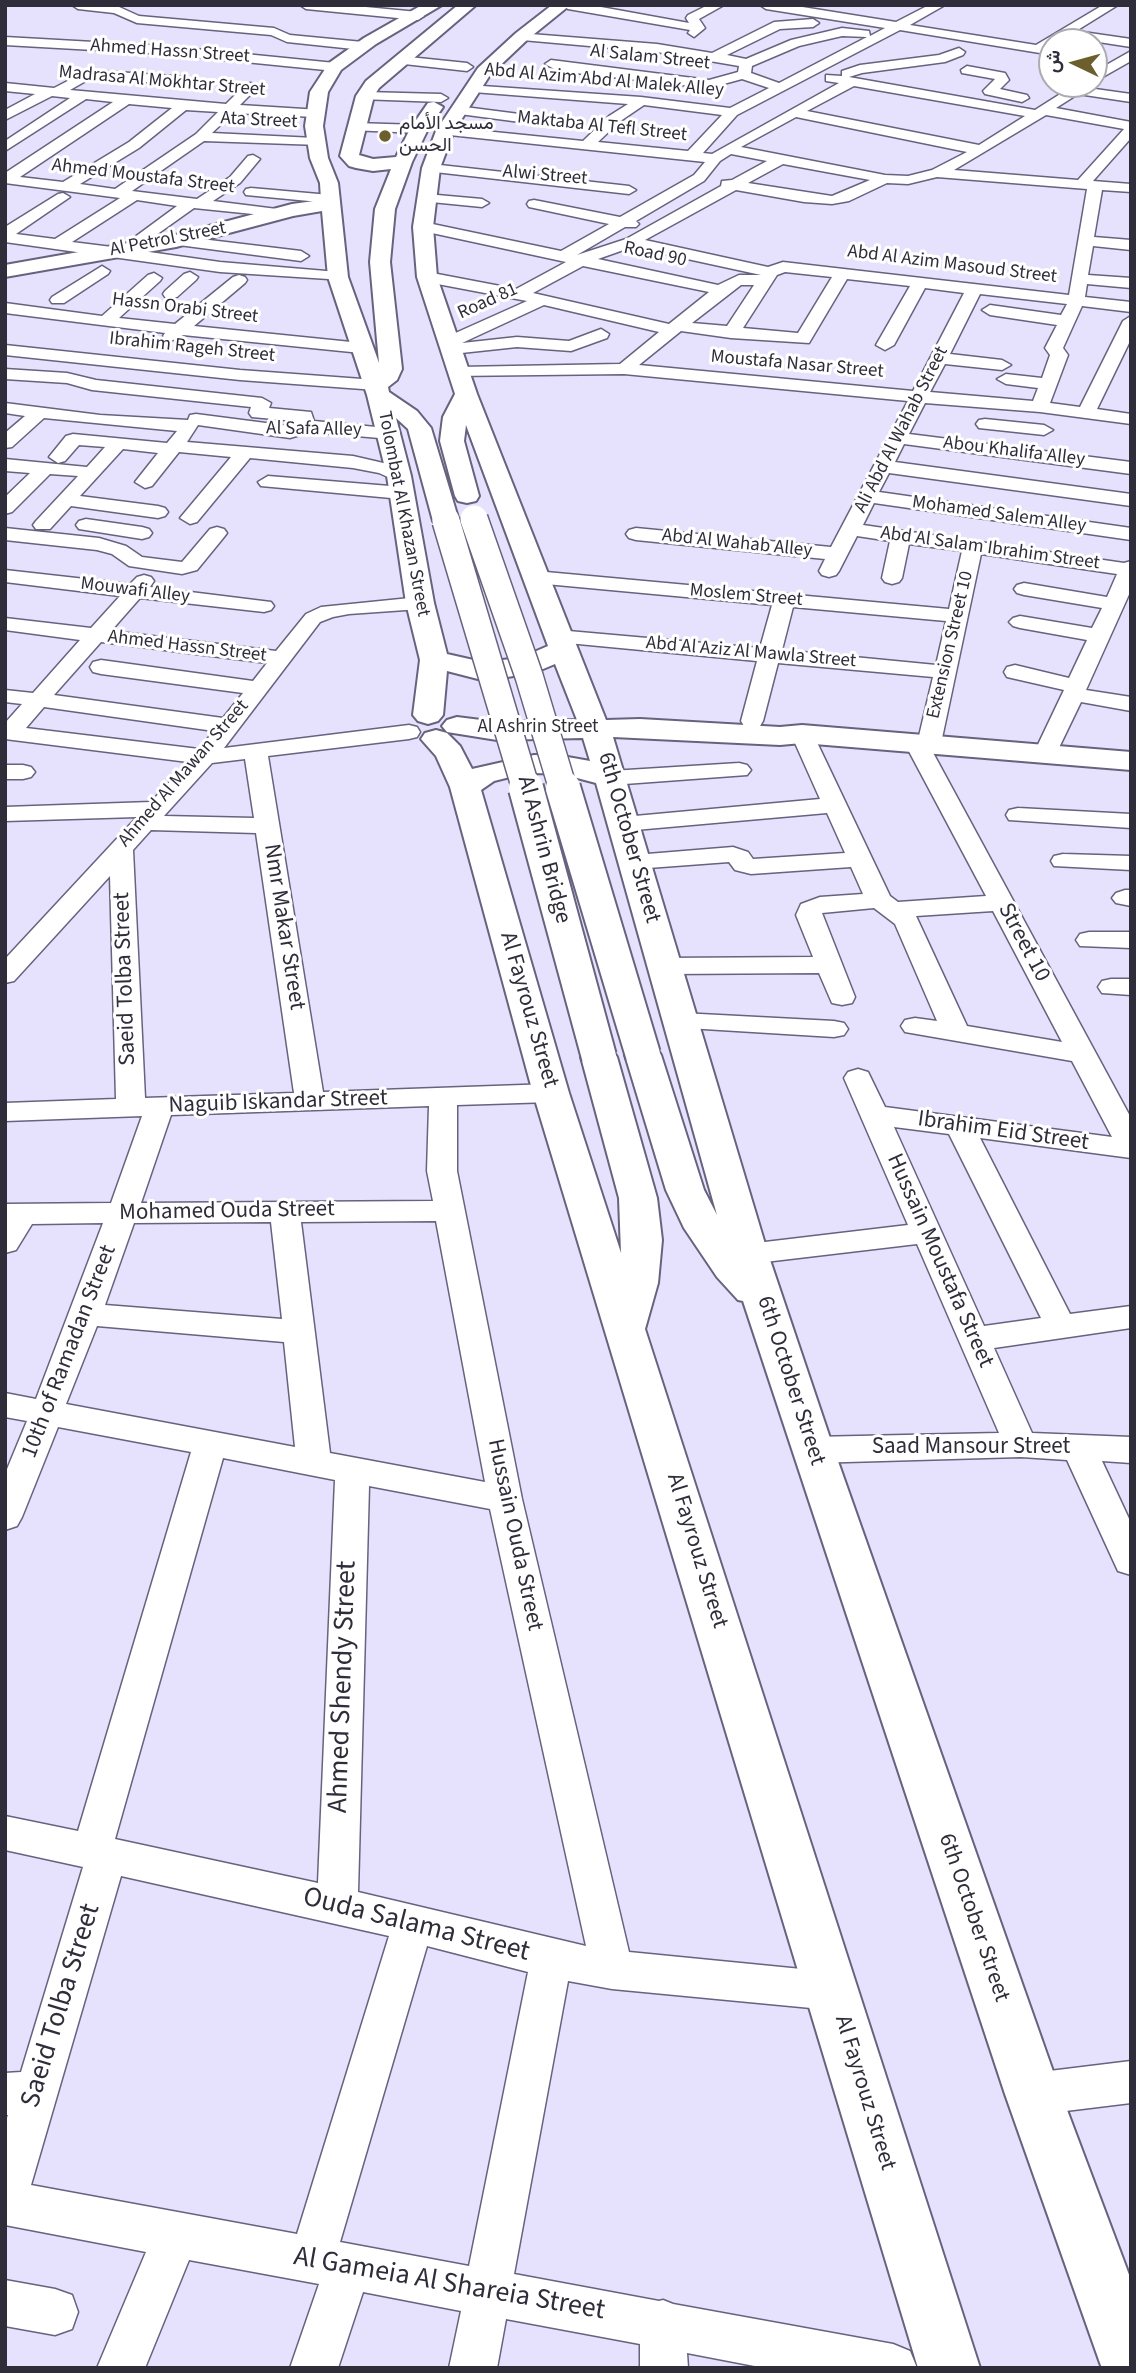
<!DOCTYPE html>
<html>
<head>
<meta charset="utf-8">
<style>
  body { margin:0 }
  #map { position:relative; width:1136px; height:2373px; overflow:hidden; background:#e6e1fc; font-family:"Source Sans 3",Vazirmatn,sans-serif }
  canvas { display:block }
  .frame { position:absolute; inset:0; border:7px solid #302d3a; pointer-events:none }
  .north { position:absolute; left:1038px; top:28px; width:70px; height:70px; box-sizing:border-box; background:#fff; border:2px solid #acabb0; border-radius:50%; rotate:275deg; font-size:19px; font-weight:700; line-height:28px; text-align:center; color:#302d3a }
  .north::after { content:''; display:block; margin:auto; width:24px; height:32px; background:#6d5f2d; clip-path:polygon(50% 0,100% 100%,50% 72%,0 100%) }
</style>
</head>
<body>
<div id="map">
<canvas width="1136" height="2373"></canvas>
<div class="frame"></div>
<div class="north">ش</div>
</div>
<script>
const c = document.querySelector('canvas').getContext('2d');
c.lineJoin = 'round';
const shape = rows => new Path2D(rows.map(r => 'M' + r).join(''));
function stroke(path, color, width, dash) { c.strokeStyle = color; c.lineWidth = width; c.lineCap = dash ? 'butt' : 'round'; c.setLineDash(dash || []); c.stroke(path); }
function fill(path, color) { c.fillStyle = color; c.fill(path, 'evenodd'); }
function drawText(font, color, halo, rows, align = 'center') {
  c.font = font + ' "Source Sans 3",Vazirmatn,sans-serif'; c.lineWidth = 6; c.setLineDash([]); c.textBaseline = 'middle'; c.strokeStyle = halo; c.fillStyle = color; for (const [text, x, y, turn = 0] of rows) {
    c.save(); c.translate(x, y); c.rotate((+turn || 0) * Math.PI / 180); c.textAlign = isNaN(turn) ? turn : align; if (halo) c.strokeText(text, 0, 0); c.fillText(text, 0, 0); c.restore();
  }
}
const street = shape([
  [72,5,117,6,139,16,274,28,290,35,363,42,369,46,363,50,287,42,271,35,137,23,114,13,78,9,72,5],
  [300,5,345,5,418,12,424,16,418,20,306,9,300,5],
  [562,5,590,5,689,23,686,18,688,15,708,5,724,5,699,19,705,28,694,37,688,33,690,30,568,9,562,5],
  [760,5,790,5,896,22,929,5,945,5,910,25,1036,45,1103,5,1118,5,1076,31,1131,39,1131,47,1066,37,1052,42,1050,47,1052,47,1052,55,900,30,737,115,703,153,712,154,839,83,826,81,826,75,842,76,842,71,860,65,939,55,959,48,965,52,963,55,945,62,862,73,849,77,1035,110,1076,84,1092,84,1088,88,1131,94,1131,102,1078,94,1056,108,1131,122,1131,138,1093,181,1131,184,1131,192,1102,190,1094,237,1131,240,1131,250,1093,246,1088,275,1131,278,1131,288,1087,284,1085,297,1131,302,1131,312,1082,306,1063,348,1068,355,1050,403,1080,407,1123,321,1131,316,1131,339,1097,409,1131,414,1131,424,1040,412,925,403,909,434,1131,462,1131,474,904,444,895,462,1131,494,1131,506,889,473,879,492,1131,528,1131,540,874,503,863,525,1124,563,1131,561,1131,590,1086,690,1131,697,1131,711,1081,702,1054,758,1038,758,1034,753,1064,690,1007,677,1004,672,1007,667,1015,665,1069,678,1087,640,1020,628,1013,626,1009,622,1013,618,1020,616,1092,628,1102,608,1024,595,1017,593,1014,589,1017,585,1024,583,1107,597,1117,574,981,554,941,743,931,749,1131,1118,1131,1158,980,1138,1070,1314,1131,1306,1131,1328,994,1348,1032,1433,1131,1437,1131,1463,1102,1461,1131,1523,1131,1575,1118,1571,1067,1460,1021,1457,812,1463,800,1459,795,1450,800,1441,812,1437,999,1433,917,1244,748,1264,737,1261,733,1254,737,1247,748,1244,908,1225,844,1078,848,1072,858,1069,868,1072,885,1107,1112,1137,1072,1061,905,1032,901,1026,905,1020,915,1018,937,1021,895,924,874,908,822,913,855,997,852,1003,842,1005,832,1003,819,973,665,974,656,972,652,966,656,960,665,958,813,957,796,915,801,904,820,897,863,894,851,867,751,874,735,870,729,862,635,869,626,867,623,862,626,857,635,855,733,847,748,852,753,859,845,853,827,813,624,831,615,829,612,824,615,819,624,817,820,799,791,734,794,729,802,727,810,729,813,734,890,896,898,902,986,896,904,742,908,737,919,736,933,677,778,663,763,721,760,726,752,728,744,726,741,721,757,661,557,642,549,641,546,636,549,631,557,630,760,648,772,605,535,583,528,581,525,577,528,573,535,571,949,609,962,551,909,544,902,578,899,582,892,584,885,582,882,578,890,541,857,536,839,571,836,575,829,577,822,575,819,571,825,559,636,540,629,538,626,534,629,530,636,528,831,547,908,401,624,374,453,376,450,372,453,368,459,367,620,364,659,332,544,305,462,343,517,337,569,341,601,329,609,334,607,338,571,351,517,347,452,354,443,349,446,345,455,344,449,339,451,335,527,301,427,282,419,277,427,272,516,289,566,262,418,230,415,227,418,224,423,222,561,251,609,224,529,207,527,204,529,201,534,200,620,217,694,175,705,162,440,134,438,131,445,127,583,141,609,116,628,104,473,92,466,88,468,85,641,97,730,108,769,88,742,79,709,88,558,71,545,64,551,60,709,80,738,72,739,66,657,52,522,40,518,39,518,33,657,44,712,53,774,22,813,19,819,23,813,27,780,29,727,55,746,59,791,40,842,28,869,31,870,36,885,28,766,9,760,5],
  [842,36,867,37,779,83,751,73,752,66,799,46,842,36],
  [854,86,1025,116,979,145,807,111,854,86],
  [644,105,722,115,688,151,598,142,619,122,644,105],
  [1046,115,1124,129,1078,180,954,170,1046,115],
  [796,117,967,152,932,170,908,176,885,175,741,147,796,117],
  [731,154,767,161,732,180,722,181,721,186,626,239,577,255,625,227,636,227,639,224,636,221,704,181,720,161,731,154],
  [783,164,870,180,832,196,748,183,783,164],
  [937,177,1087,189,1069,295,783,262,768,267,645,240,736,190,804,202,832,204,849,201,887,183,908,184,937,177],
  [632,247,761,275,739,275,718,285,598,259,632,247],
  [583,266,709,292,669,324,533,293,583,266],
  [785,272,832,277,798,333,743,328,777,275,785,272],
  [847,279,910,286,876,345,885,350,894,345,925,288,964,293,913,391,639,365,681,331,731,338,809,343,847,279],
  [741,285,754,285,727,326,692,323,741,285],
  [980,294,1067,304,1061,315,990,305,982,310,990,315,1057,325,1045,348,1050,355,1042,378,1006,374,997,379,1006,384,1038,388,1033,401,930,392,945,364,1002,370,1011,365,1002,360,950,354,980,294],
  [793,607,946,621,936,665,782,650,793,607],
  [993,911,1062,1042,967,1026,916,916,993,911],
  [894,1127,949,1134,1041,1318,984,1326,894,1127],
  [5,37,165,46,335,63,341,67,335,71,165,54,5,45,5,37],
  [1131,51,1131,61,1094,82,1094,72,1131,51],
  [399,56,467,63,473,67,467,71,395,63,395,57,399,56],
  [967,66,1005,73,1009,80,1000,89,1027,95,1029,98,1022,102,985,94,983,91,995,79,962,73,961,70,967,66],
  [89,70,186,77,193,81,186,85,91,78,70,90,226,104,246,84,251,83,258,87,240,105,320,110,320,116,315,117,233,113,212,133,315,138,320,139,320,145,204,141,132,191,197,199,230,177,248,156,253,155,260,159,240,183,213,201,277,209,282,211,285,214,282,217,194,208,135,250,220,262,338,272,344,274,346,277,344,280,220,272,5,242,5,227,58,194,63,193,70,197,16,234,55,239,120,198,5,183,5,173,113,102,86,99,5,151,5,141,70,98,52,96,5,120,5,110,35,94,5,91,5,83,54,88,89,70],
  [129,104,172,108,129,142,63,182,20,177,129,104],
  [186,110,218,112,196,134,115,189,80,184,139,148,186,110],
  [137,200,177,206,120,248,72,242,137,200],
  [365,92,441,94,448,98,441,102,360,99,360,93,365,92],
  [457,106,558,119,565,123,558,127,452,113,450,110,457,106],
  [355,123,419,125,426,129,419,133,350,130,348,127,355,123],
  [431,164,629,186,636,190,629,194,426,171,424,168,426,165,431,164],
  [251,188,330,195,337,199,330,203,246,195,244,192,246,189,251,188],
  [426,194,482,199,489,203,482,207,421,201,419,198,426,194],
  [176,236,301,251,309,256,301,261,171,244,168,241,171,238,176,236],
  [102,266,110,271,108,274,64,303,52,303,50,300,52,297,102,266],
  [190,272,198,277,196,280,177,297,165,297,163,294,165,291,184,274,190,272],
  [154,273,162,278,160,281,119,318,175,324,233,277,239,275,245,277,247,280,245,283,194,326,361,343,370,348,361,353,183,335,171,341,165,340,163,336,165,333,5,313,5,303,102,316,148,275,154,273],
  [5,345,240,370,376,380,385,385,376,390,240,380,5,355,5,345],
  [5,369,67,373,96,380,262,398,271,403,269,408,311,412,314,421,397,429,400,433,391,439,310,432,290,438,198,425,187,442,353,456,392,465,409,476,399,482,379,473,353,468,250,458,197,522,190,524,180,518,231,457,179,452,152,486,145,488,135,482,158,453,123,449,80,496,158,506,165,508,168,512,165,516,158,518,71,506,50,529,36,529,33,525,36,521,78,476,50,474,12,512,5,514,5,497,30,473,5,471,5,459,87,467,105,447,79,445,65,461,58,463,49,457,66,436,73,434,167,443,177,431,44,418,12,447,5,448,5,433,25,416,5,413,5,403,100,415,188,420,190,415,196,414,289,426,295,424,295,421,252,417,249,413,251,407,92,390,67,383,5,379,5,369],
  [985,419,1044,425,1053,430,1044,435,979,428,976,424,979,420,985,419],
  [268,476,402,487,412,493,402,499,261,486,258,482,268,476],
  [86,519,142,527,149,529,152,533,149,537,142,539,79,529,76,525,79,521,86,519],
  [217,527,224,529,227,533,224,537,197,570,182,574,129,566,112,554,97,550,5,540,5,528,99,538,126,546,142,557,182,562,210,529,217,527],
  [5,570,130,584,137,577,144,575,151,577,154,581,150,587,271,602,274,606,271,610,264,612,140,598,111,631,276,651,306,614,321,607,420,597,427,599,430,603,427,607,420,609,349,614,333,617,320,622,224,748,409,725,417,727,420,732,417,737,409,739,268,756,323,1092,551,1084,561,1087,565,1093,561,1099,551,1102,457,1105,457,1171,522,1499,629,1952,832,1972,847,1977,853,1991,847,2005,832,2010,612,1989,568,1981,514,2274,659,2301,663,2300,673,2304,893,2344,910,2351,917,2368,765,2368,687,2353,688,2368,640,2368,640,2344,506,2319,497,2368,449,2368,461,2311,363,2292,338,2368,290,2368,319,2284,189,2260,145,2368,97,2368,146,2252,5,2225,5,2123,8,2115,5,2115,5,2073,21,2072,83,1867,5,1850,5,1816,78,1831,191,1452,58,1427,22,1517,17,1526,5,1530,5,1474,27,1421,5,1417,5,1393,36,1399,103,1223,32,1224,16,1250,5,1253,5,1204,111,1203,142,1116,5,1121,5,1103,116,1099,110,876,14,981,5,983,5,959,137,817,5,821,5,807,151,802,188,762,5,739,5,723,22,704,5,702,5,690,33,693,80,640,5,630,5,618,91,628,120,596,5,582,5,570],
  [101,642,267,663,253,681,101,660,93,662,90,667,93,672,101,674,243,693,223,718,54,695,101,642],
  [44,707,214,731,199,749,26,728,44,707],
  [245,759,254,818,164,816,212,763,245,759],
  [151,830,256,833,294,1093,145,1098,133,850,151,830],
  [429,1106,427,1171,433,1201,141,1203,171,1115,429,1106],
  [436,1221,485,1482,330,1453,301,1222,436,1221],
  [271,1222,282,1319,105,1305,134,1223,271,1222],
  [97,1326,284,1342,295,1447,66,1404,97,1326],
  [223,1458,335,1480,318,1883,115,1839,223,1458],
  [369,1486,490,1509,586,1946,358,1892,369,1486],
  [121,1876,389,1936,297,2234,31,2185,121,1876],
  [427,1946,528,1972,469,2266,340,2242,427,1946],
  [739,763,747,765,751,770,747,775,611,785,603,783,599,778,603,773,611,771,739,763],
  [5,765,23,765,31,767,35,772,31,777,23,779,5,779,5,765],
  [1018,808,1131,814,1131,828,1009,820,1006,815,1009,810,1018,808],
  [1063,854,1131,856,1131,870,1054,866,1051,861,1054,856,1063,854],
  [1125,890,1131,890,1131,906,1116,903,1112,898,1116,893,1125,890],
  [1089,932,1131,932,1131,948,1080,946,1076,940,1080,934,1089,932],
  [1111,979,1131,979,1131,995,1102,993,1098,987,1102,981,1111,979],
  [681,1013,834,1021,844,1023,848,1029,844,1035,834,1037,671,1027,667,1021,671,1015,681,1013],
  [1131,2061,1131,2103,1033,2115,1018,2109,1011,2094,1018,2079,1033,2073,1131,2061],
  [5,2280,55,2289,72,2295,78,2312,72,2329,55,2335,5,2326,5,2280]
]);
const secondary = shape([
  [422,5,442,5,376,44,341,70,328,92,323,126,328,158,338,183,348,277,379,363,370,262,375,209,391,169,373,171,356,168,349,166,340,156,356,96,366,81,458,5,476,5,379,88,374,96,359,155,373,159,396,157,410,129,428,103,434,102,443,107,428,129,412,162,395,209,390,262,402,369,397,380,388,387,389,392,417,411,431,428,459,521,455,526,446,529,437,526,433,521,408,429,396,418,411,476,434,603,447,654,478,661,502,660,520,658,548,646,466,425,464,441,479,496,476,501,467,503,458,501,455,496,440,441,443,417,455,394,417,277,413,227,422,168,436,131,478,68,516,33,552,5,570,5,528,39,490,75,454,131,440,168,433,227,437,277,477,394,606,720,640,719,780,727,802,725,1131,752,1131,770,802,743,780,745,613,737,768,1254,834,1450,1061,2094,1131,2280,1131,2368,1102,2368,1100,2363,1005,2094,743,1301,738,1300,717,1277,684,1228,666,1190,625,1055,630,1047,643,1044,656,1047,661,1055,704,1190,717,1215,596,783,562,774,534,773,510,777,494,781,481,790,569,1093,621,1253,619,1198,581,1057,586,1049,599,1046,612,1049,617,1057,657,1198,662,1240,658,1283,645,1329,980,2368,918,2368,533,1093,450,787,436,756,421,739,425,733,436,730,447,733,460,746,472,769,534,755,562,756,590,761,583,738,497,740,447,732,442,726,447,720,457,717,497,722,577,720,555,664,536,672,502,678,478,679,447,671,443,715,438,721,428,724,418,721,413,715,420,660,406,603,387,476,367,395,328,277,322,211,293,216,176,247,5,277,5,265,175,235,292,204,321,200,320,183,310,158,305,126,310,92,329,63,364,38,422,5]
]);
const secondaryBridgeFar1 = shape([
  [474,519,529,676,563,789],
  [446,521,526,789]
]);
const secondaryBridge = shape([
  [526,788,599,1057],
  [563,788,643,1055]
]);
const markers = [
  [385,136,7,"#6d5f2d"]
];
const farStreetnames = [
  ["Ahmed Hassn Street",170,52,4],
  ["Al Salam Street",650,58,6],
  ["Abd Al Azim Abd Al Malek Alley",604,81,5],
  ["Madrasa Al Mokhtar Street",162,82,5],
  ["Ata Street",259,121,3],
  ["Maktaba Al Tefl Street",602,127,6],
  ["Alwi Street",545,176,5],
  ["Ahmed Moustafa Street",143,177,7],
  ["Al Petrol Street",168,240,-11],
  ["Road 90",655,255,12],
  ["Abd Al Azim Masoud Street",952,265,7],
  ["Road 81",488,302,-24],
  ["Hassn Orabi Street",185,309,7],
  ["Ibrahim Rageh Street",192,348,6],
  ["Moustafa Nasar Street",797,365,5],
  ["Al Safa Alley",314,430,1],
  ["Ali Abd Al Wahab Street",902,430,-63],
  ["Abou Khalifa Alley",1014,452,7],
  ["Tolombat Al Khazan Street",403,514,79],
  ["Mohamed Salem Alley",999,515,8],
  ["Abd Al Wahab Alley",737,544,6],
  ["Abd Al Salam Ibrahim Street",990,549,8],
  ["Mouwafi Alley",135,591,7],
  ["Moslem Street",746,596,5],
  ["Extension Street 10",951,645,-77],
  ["Ahmed Hassn Street",187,647,7],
  ["Abd Al Aziz Al Mawla Street",751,653,5],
  ["Al Ashrin Street",538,728],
  ["Ahmed Al Mawan Street",184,774,-49]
];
const farPoinames = [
  ["مسجد الأمام",399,125],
  ["الحسن",399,147]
];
const streetNames = [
  ["6th October Street",628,838,74],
  ["Al Ashrin Bridge",543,850,75],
  ["Nmr Makar Street",283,927,81],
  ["Street 10",1023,943,62],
  ["Saeid Tolba Street",126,979,-92],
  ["Al Fayrouz Street",528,1010,74],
  ["Naguib Iskandar Street",278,1103,-2],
  ["Ibrahim Eid Street",1003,1132,8],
  ["Mohamed Ouda Street",227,1212,-1],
  ["Hussain Moustafa Street",939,1261,66],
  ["10th of Ramadan Street",70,1352,-69],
  ["6th October Street",790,1381,72],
  ["Saad Mansour Street",971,1448],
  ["Hussain Ouda Street",514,1535,78],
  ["Al Fayrouz Street",696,1551,73],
  ["6th October Street",973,1918,71],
  ["Al Fayrouz Street",864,2093,73]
];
const nearStreetnames = [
  ["Ahmed Shendy Street",344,1687,-88],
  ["Ouda Salama Street",416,1926,14],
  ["Saeid Tolba Street",62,2006,-73],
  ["Al Gameia Al Shareia Street",449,2285,10]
];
stroke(street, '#68627e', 3);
stroke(secondary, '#68627e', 4);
fill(street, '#fff');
fill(secondary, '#fff');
stroke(secondaryBridgeFar1, '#68627e', 30, []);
stroke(secondaryBridge, '#68627e', 38, []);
stroke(secondaryBridgeFar1, '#fff', 27);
stroke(secondaryBridge, '#fff', 34);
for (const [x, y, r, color] of markers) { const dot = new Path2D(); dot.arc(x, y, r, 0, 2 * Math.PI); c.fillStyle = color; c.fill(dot); stroke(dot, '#fff', 2.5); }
drawText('19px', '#302d3a', '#fff', farStreetnames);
drawText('19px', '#302d3a', '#fff', farPoinames, 'left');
drawText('23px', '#302d3a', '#fff', streetNames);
drawText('28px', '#302d3a', '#fff', nearStreetnames);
</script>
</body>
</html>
